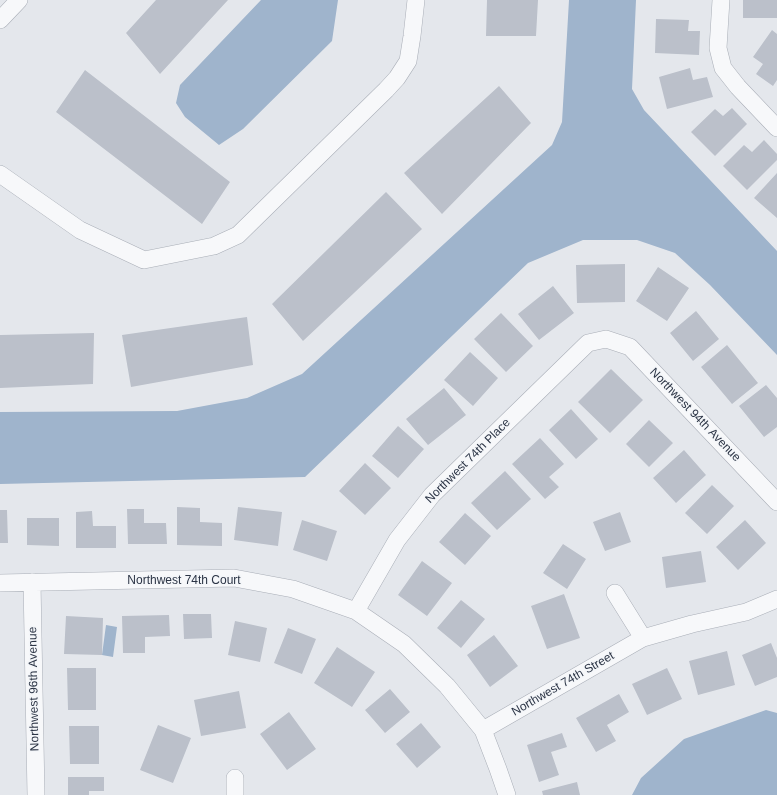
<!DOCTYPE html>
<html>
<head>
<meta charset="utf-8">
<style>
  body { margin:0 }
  canvas { display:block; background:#e4e7ec }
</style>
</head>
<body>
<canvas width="777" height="795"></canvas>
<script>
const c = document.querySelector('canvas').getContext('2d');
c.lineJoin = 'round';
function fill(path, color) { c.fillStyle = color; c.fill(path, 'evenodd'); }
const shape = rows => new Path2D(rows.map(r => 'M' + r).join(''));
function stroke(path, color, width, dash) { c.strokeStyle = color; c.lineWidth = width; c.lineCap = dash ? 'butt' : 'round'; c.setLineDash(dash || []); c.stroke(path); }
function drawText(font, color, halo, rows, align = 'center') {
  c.font = font + ' Helvetica,sans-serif'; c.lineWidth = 3; c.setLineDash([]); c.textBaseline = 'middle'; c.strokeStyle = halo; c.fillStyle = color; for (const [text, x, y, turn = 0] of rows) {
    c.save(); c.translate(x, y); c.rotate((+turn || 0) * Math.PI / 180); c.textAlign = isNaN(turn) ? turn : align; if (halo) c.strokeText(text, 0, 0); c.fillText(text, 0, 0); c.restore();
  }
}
const water = shape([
  [261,0,338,0,332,41,243,129,219,145,185,117,176,103,180,85],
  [569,0,636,0,632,89,644,110,777,251,777,355,710,285,675,253,637,240,583,240,528,263,305,477,0,484,0,412,177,411,247,398,302,374,552,145,562,122],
  [106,625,117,627,113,657,102,655],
  [766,710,777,713,777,795,632,795,641,778,684,739]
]);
const building = shape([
  [156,0,228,0,160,74,126,33],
  [487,0,538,0,536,36,486,36],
  [743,0,777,0,777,18,743,18],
  [656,19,689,20,688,31,700,31,699,55,655,53],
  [772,30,777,34,777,80,773,86,756,74,763,64,753,57],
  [690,68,693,80,707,77,713,97,667,109,659,77],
  [85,70,230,182,202,224,56,112],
  [499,86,531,123,442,214,404,173],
  [732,108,747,124,715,156,691,132,715,109,723,116],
  [764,140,777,154,777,160,747,190,723,166,744,145,752,152],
  [777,173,777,218,754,198],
  [386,192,422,229,303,341,272,304],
  [625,264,625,302,577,303,576,265],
  [658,267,689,288,667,321,636,301],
  [553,286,574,313,539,340,518,314],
  [696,311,719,339,693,361,670,333],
  [501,313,533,346,506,372,474,339],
  [247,317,253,365,131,387,122,335],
  [94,333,93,384,0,388,0,335],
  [727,345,758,383,732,404,701,367],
  [470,352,498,378,473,406,444,380],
  [611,369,643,400,610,433,578,402],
  [766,385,777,398,777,427,764,437,739,406],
  [444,388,466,415,428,445,406,419],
  [571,409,598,439,576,459,549,430],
  [649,420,673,443,649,467,626,444],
  [398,426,424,449,398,478,372,456],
  [540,438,564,464,549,477,559,487,545,499,512,464],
  [684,450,706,475,676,503,653,478],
  [365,463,391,488,365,515,339,491],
  [505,471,531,499,497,530,471,503],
  [712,485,734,506,707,534,685,513],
  [177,507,200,508,200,522,222,523,222,546,177,545],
  [238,507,282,512,278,546,234,540],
  [127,509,144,509,144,523,166,523,167,544,128,544],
  [0,510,7,510,8,543,0,543],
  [92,511,93,526,116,526,116,548,76,548,76,512],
  [620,512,631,542,605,551,593,522],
  [465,513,491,536,465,565,439,542],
  [27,518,59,518,59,546,27,545],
  [302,520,337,531,327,561,293,550],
  [745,520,766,543,738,570,716,547],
  [563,544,586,559,567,589,543,573],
  [701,551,706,582,666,588,662,557],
  [422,561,452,583,427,616,398,595],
  [564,594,580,638,547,649,531,606],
  [461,600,485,619,461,648,437,628],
  [183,614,211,614,212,638,184,639],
  [169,615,170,636,145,637,145,653,123,653,122,616],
  [66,616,103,618,102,655,64,654],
  [235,621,267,628,260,662,228,655],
  [288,628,316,639,302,674,274,663],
  [494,635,518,666,490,687,467,655],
  [771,643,777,658,777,677,755,686,742,655],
  [337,647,375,672,352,707,314,683],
  [727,651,735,685,698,695,689,661],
  [67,668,96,668,96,710,68,710],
  [667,668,682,699,647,715,632,684],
  [390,689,410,712,385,733,365,710],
  [239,691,246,728,201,736,194,700],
  [619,694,629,712,607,725,616,741,596,752,576,718],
  [289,712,316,749,287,770,260,734],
  [421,723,441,747,417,768,396,744],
  [158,725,191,738,173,783,140,770],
  [69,726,99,726,99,764,70,764],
  [562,733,567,747,551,752,559,775,539,782,527,745],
  [68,777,104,777,104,791,89,791,89,795,68,795],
  [577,782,580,795,543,795,542,791]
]);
const minor = shape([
  [721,0,718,48,723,68,738,87,777,128],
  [0,20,19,0],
  [0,174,80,230,144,260,214,246,238,235,386,90,397,78,408,61,412,36,416,0],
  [32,582,36,795],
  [0,583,234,578,293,589,356,611,404,644,447,686,483,730,498,769,507,795],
  [615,593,643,638],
  [356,611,397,540,432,495,588,343,606,339,630,347,777,502],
  [483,730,643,638,692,624,746,612,777,599],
  [235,795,235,778]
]);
const streetNames = [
  ["Northwest 94th Avenue",695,415,46],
  ["Northwest 74th Place",468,461,-45],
  ["Northwest 74th Court",184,581],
  ["Northwest 74th Street",563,684,-30],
  ["Northwest 96th Avenue",34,689,-91]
];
fill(water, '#9fb4cc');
fill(building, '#bbc0ca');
stroke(minor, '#a9aeb7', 18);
stroke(minor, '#f7f8fa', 17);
drawText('12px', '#2b3445', '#f4f6f9', streetNames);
</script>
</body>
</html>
